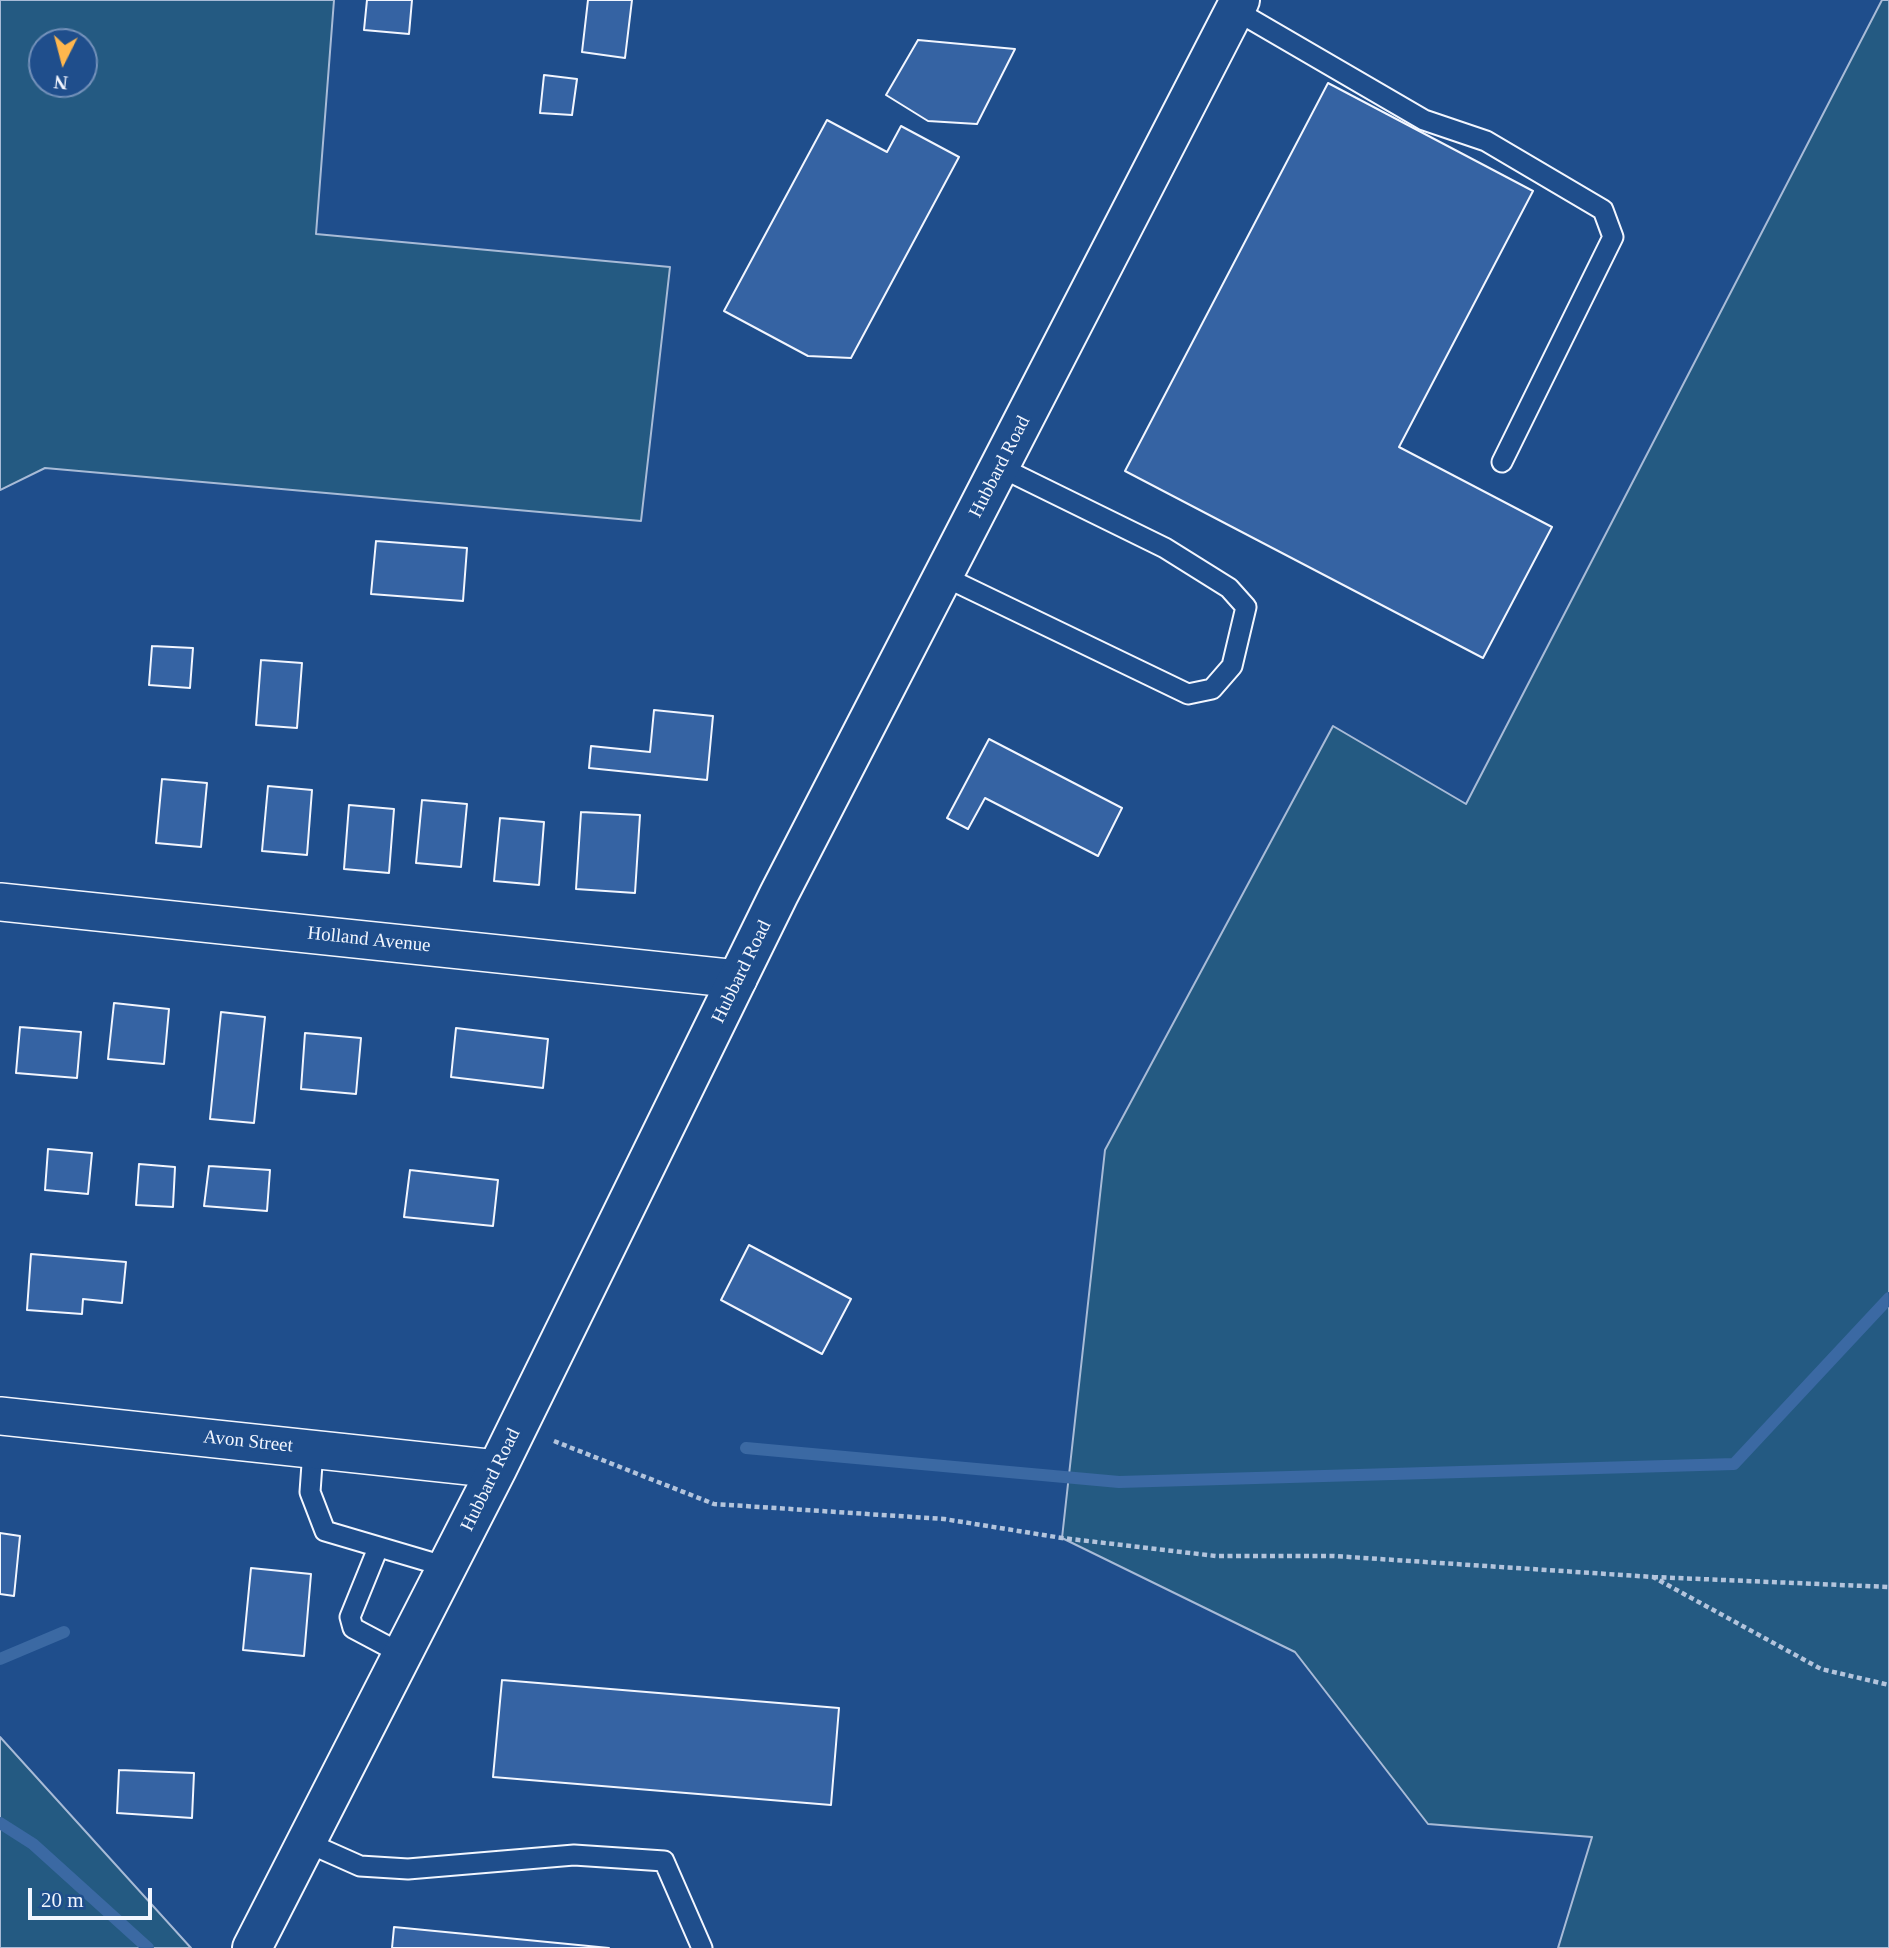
<!DOCTYPE html>
<html>
<head>
<meta charset="utf-8">
<style>
  body { margin:0 }
  #map { position:relative; width:1889px; height:1948px; overflow:hidden; background:#1f4e8c; font-family:Georgia,serif }
  canvas { display:block }
  .north { position:absolute; left:28px; top:28px; width:70px; height:70px; box-sizing:border-box; background:#1f4e8c; border:2px solid #7391ba; border-radius:50%; rotate:186deg; font-size:19px; font-weight:700; line-height:28px; text-align:center; color:#f2f6ff }
  .north::after { content:''; display:block; margin:auto; width:24px; height:32px; background:#ffb74d; clip-path:polygon(50% 0,100% 100%,50% 72%,0 100%) }
  .scale { position:absolute; left:28px; top:1888px; width:124px; height:32px; box-sizing:border-box; border:4px solid #f2f6ff; border-top:0; padding-left:9px; font-size:21px; line-height:24px; white-space:nowrap; color:#f2f6ff; -webkit-text-stroke:5px #1f4e8c; paint-order:stroke }
</style>
</head>
<body>
<div id="map">
<canvas width="1889" height="1948"></canvas>
<div class="north">N</div>
<div class="scale">20 m</div>
</div>
<script>
const c = document.querySelector('canvas').getContext('2d');
c.lineJoin = 'round';
function fill(path, color) { c.fillStyle = color; c.fill(path, 'evenodd'); }
const shape = rows => new Path2D(rows.map(r => 'M' + r).join(''));
function stroke(path, color, width, dash) { c.strokeStyle = color; c.lineWidth = width; c.lineCap = dash ? 'butt' : 'round'; c.setLineDash(dash || []); c.stroke(path); }
function drawText(font, color, halo, rows, align = 'center') {
  c.font = font + ' Georgia,serif'; c.lineWidth = 5; c.setLineDash([]); c.textBaseline = 'middle'; c.strokeStyle = halo; c.fillStyle = color; for (const [text, x, y, turn = 0] of rows) {
    c.save(); c.translate(x, y); c.rotate((+turn || 0) * Math.PI / 180); c.textAlign = isNaN(turn) ? turn : align; if (halo) c.strokeText(text, 0, 0); c.fillText(text, 0, 0); c.restore();
  }
}
const green = shape([
  [0,0,334,0,316,234,670,267,641,521,45,468,0,490,0,0],
  [84,42,84,84,42,84,42,42,84,42],
  [1882,0,1889,0,1889,1948,1558,1948,1592,1837,1428,1824,1295,1652,1062,1538,1105,1150,1333,726,1466,804,1882,0],
  [0,1737,191,1948,0,1948,0,1737]
]);
const stream = shape([
  [746,1448,1119,1482,1734,1464,1889,1298],
  [0,1659,64,1632],
  [0,1823,33,1844,148,1948]
]);
const building = shape([
  [367,0,412,0,409,34,364,30,367,0],
  [588,0,632,0,625,58,582,52,588,0],
  [918,40,1015,49,977,124,928,121,886,95,918,40],
  [544,75,577,79,572,115,540,113,544,75],
  [1328,83,1533,191,1399,447,1552,527,1483,658,1125,471,1328,83],
  [827,120,887,152,901,126,959,157,851,358,808,356,724,311,827,120],
  [376,541,467,548,463,601,371,594,376,541],
  [152,646,193,648,190,688,149,685,152,646],
  [261,660,302,663,297,728,256,725,261,660],
  [654,710,713,716,707,780,589,768,591,746,650,752,654,710],
  [989,739,1122,808,1098,856,985,798,968,829,947,818,989,739],
  [162,779,207,783,201,847,156,843,162,779],
  [268,786,312,790,307,855,262,851,268,786],
  [422,800,467,804,461,867,416,863,422,800],
  [349,805,394,809,389,873,344,869,349,805],
  [581,812,640,815,635,893,576,889,581,812],
  [500,818,544,822,539,885,494,881,500,818],
  [114,1003,169,1009,164,1064,108,1059,114,1003],
  [221,1012,265,1017,254,1123,210,1119,221,1012],
  [20,1027,81,1032,77,1078,16,1073,20,1027],
  [456,1028,548,1039,543,1088,451,1077,456,1028],
  [305,1033,361,1038,356,1094,301,1089,305,1033],
  [48,1149,92,1153,88,1194,45,1190,48,1149],
  [139,1164,175,1167,173,1207,136,1205,139,1164],
  [209,1166,270,1170,267,1211,204,1206,209,1166],
  [410,1170,498,1180,493,1226,404,1217,410,1170],
  [749,1245,851,1299,822,1354,721,1300,749,1245],
  [31,1254,126,1262,122,1303,83,1299,82,1314,27,1310,31,1254],
  [0,1533,20,1536,14,1596,0,1594,0,1533],
  [251,1568,311,1574,304,1656,243,1650,251,1568],
  [502,1680,839,1708,831,1805,493,1777,502,1680],
  [119,1770,194,1773,192,1818,117,1813,119,1770],
  [394,1927,609,1948,392,1948,394,1927]
]);
const path = shape([
  [554,1441,714,1504,944,1519,1062,1538,1216,1556,1334,1556,1653,1577,1821,1669,1889,1685],
  [1653,1577,1889,1587]
]);
const service = shape([
  [1235,10,1424,120,1486,141,1603,210,1613,237,1502,462],
  [943,576,1188,694,1212,689,1232,666,1246,607,1229,588,1165,548,1000,467],
  [313,1450,310,1492,325,1531,447,1567],
  [378,1548,350,1617,353,1628,402,1654],
  [306,1842,360,1866,408,1869,574,1855,664,1861,702,1948]
]);
const minor = shape([
  [0,902,738,979],
  [0,1416,497,1469]
]);
const primary = shape([
  [252,1948,497,1469,779,894,1240,0]
]);
const streetNames = [
  ["Hubbard Road",1000,467,-63],
  ["Holland Avenue",369,940,6],
  ["Hubbard Road",742,972,-64],
  ["Avon Street",248,1442,6],
  ["Hubbard Road",491,1480,-64]
];
fill(green, '#245a82');
stroke(green, '#a8bbd7', 2);
stroke(stream, '#3b69a3', 12);
fill(building, '#3563a3');
stroke(building, '#f2f6ff', 2);
stroke(service, '#f2f6ff', 23);
stroke(minor, '#f2f6ff', 40);
stroke(primary, '#f2f6ff', 42);
stroke(path, '#b3c4dc', 4.5, [5, 3.5]);
stroke(service, '#1f4e8c', 19);
stroke(minor, '#1f4e8c', 37);
stroke(primary, '#1f4e8c', 38);
drawText('19px', '#f2f6ff', '#1f4e8c', streetNames);
</script>
</body>
</html>
